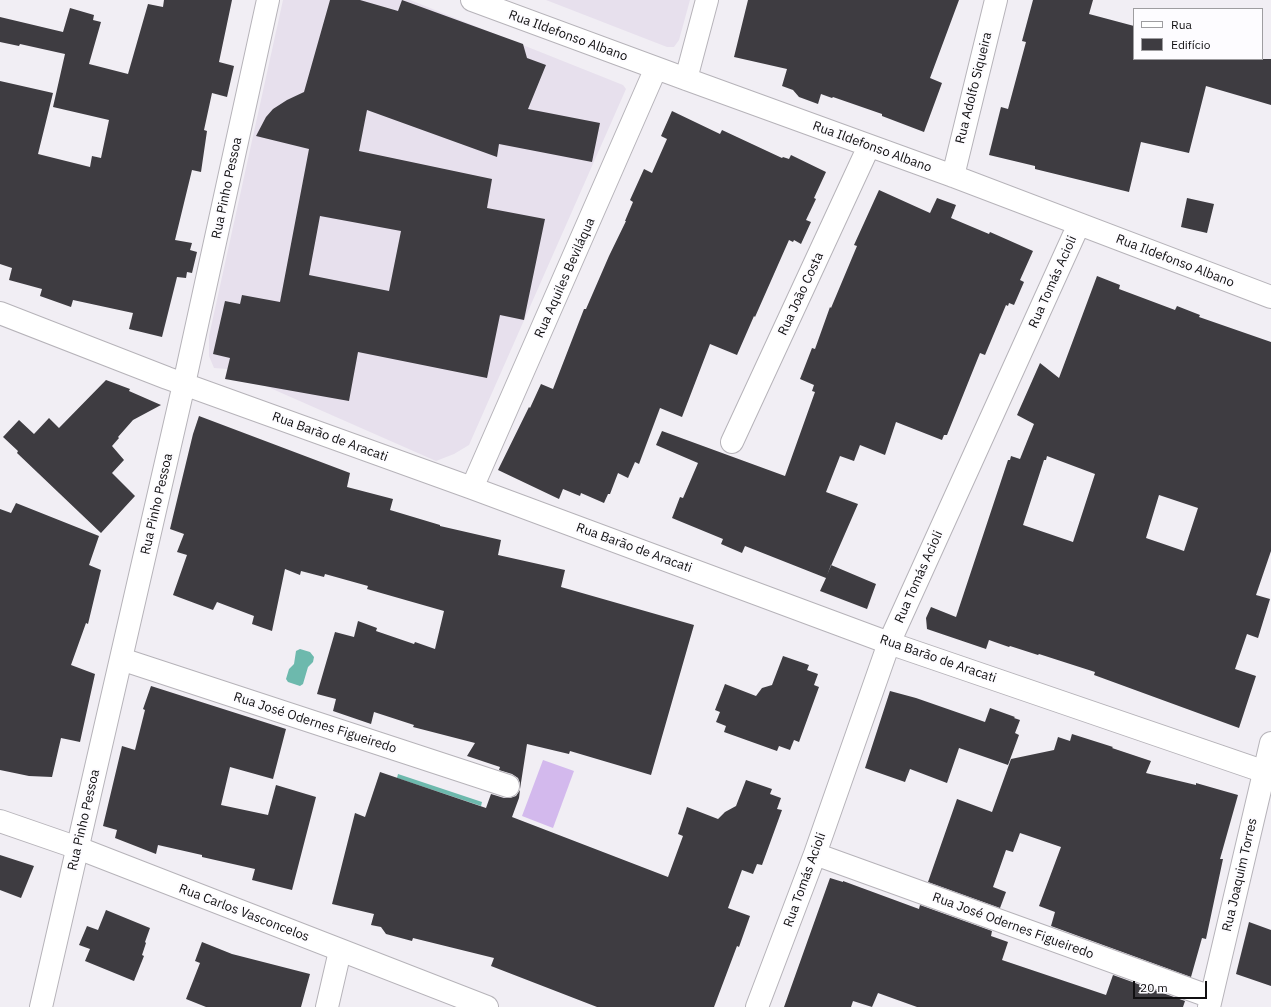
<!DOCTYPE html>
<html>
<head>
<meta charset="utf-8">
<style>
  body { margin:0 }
  #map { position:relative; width:1271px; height:1007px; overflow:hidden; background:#f1eef4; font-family:"IBM Plex Sans",sans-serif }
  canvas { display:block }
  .legend { position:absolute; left:1133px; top:8px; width:130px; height:52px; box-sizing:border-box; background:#fdfcff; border:1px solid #9e9da0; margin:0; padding:5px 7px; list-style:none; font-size:12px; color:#100f11 }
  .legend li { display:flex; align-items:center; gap:8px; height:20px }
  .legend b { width:20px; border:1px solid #9e9da0 }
  .scale { position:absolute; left:1133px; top:981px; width:74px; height:18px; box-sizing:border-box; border:2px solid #100f11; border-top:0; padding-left:5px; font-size:12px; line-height:14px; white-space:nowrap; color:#100f11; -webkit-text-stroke:3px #fdfcff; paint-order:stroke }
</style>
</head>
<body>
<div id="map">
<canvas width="1271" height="1007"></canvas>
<ul class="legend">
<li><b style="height:5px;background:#fff"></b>Rua</li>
<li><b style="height:11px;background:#3e3c41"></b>Edifício</li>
</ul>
<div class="scale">20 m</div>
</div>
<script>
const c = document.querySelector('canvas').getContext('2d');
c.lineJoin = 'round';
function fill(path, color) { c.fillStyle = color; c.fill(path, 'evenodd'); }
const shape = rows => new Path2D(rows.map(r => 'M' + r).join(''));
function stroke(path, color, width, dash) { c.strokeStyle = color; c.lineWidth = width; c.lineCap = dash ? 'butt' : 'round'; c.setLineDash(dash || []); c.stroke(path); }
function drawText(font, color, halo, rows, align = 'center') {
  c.font = font + ' "IBM Plex Sans",sans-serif'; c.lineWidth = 4; c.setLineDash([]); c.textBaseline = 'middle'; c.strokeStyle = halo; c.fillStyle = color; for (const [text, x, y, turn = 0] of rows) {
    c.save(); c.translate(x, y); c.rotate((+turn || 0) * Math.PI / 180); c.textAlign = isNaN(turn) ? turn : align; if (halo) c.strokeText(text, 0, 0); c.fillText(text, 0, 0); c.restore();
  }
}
const built = shape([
  [283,0,410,0,623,85,626,89,469,445,454,454,436,461,227,369,214,368,209,356,209,336],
  [546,0,690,0,679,40,674,47,667,47]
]);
const green = shape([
  [543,760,574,771,553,828,522,816]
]);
const water = shape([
  [300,649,310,652,314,657,313,662,308,667,303,684,300,686,288,682,286,679,289,669,294,664,296,651],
  [398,774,482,802,481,806,397,778]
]);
const building = shape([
  [164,0,232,0,219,62,234,66,227,97,212,93,204,130,207,131,201,172,192,170,175,240,192,243,190,250,197,252,192,273,187,272,186,278,177,277,162,337,129,329,133,313,73,300,71,307,40,296,42,289,9,280,12,268,0,264,0,81,53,93,38,154,90,167,92,156,101,158,109,120,53,107,65,54,20,44,19,46,0,42,0,17,63,32,70,8,94,15,93,20,101,22,89,64,128,74,148,4,163,7],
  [330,0,360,0,398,11,402,0,523,44,527,58,546,65,528,109,600,123,592,162,499,144,497,157,367,110,359,151,492,179,487,208,545,219,524,320,500,315,487,378,358,352,349,401,225,379,230,358,213,354,225,301,240,304,242,295,280,302,309,149,256,136,266,117,273,109,287,100,304,92],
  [320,216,401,231,389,291,309,275],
  [748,0,959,0,930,78,942,83,924,132,882,116,882,114,833,97,832,98,821,94,818,104,799,97,793,90,782,86,787,69,734,57],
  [1033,0,1093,0,1089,14,1134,26,1134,59,1271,59,1271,105,1206,86,1189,153,1141,142,1129,192,1035,169,1035,166,989,155,1001,107,1008,109,1026,42,1022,41],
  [672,111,720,134,722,130,782,158,783,157,789,159,791,155,826,172,814,198,816,199,806,220,811,222,801,244,794,240,793,242,789,240,755,317,754,316,737,355,710,344,682,417,660,408,639,464,635,462,628,478,618,473,610,494,608,494,604,503,581,493,580,496,563,489,559,499,498,470,529,407,530,408,541,384,553,389,584,309,586,309,609,256,626,221,625,221,633,202,630,200,644,169,652,173,667,139,661,136],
  [879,190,930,213,937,198,956,205,951,218,989,234,990,232,1033,251,1020,280,1024,282,1014,305,1009,303,1008,306,1006,305,985,355,980,353,947,435,944,435,942,440,896,422,885,455,860,445,854,461,840,456,826,492,858,504,827,575,831,565,876,584,867,609,820,591,826,578,745,546,742,553,721,544,723,539,672,518,680,497,683,498,698,463,656,445,662,431,785,476,815,392,812,391,814,385,800,379,812,348,815,349,830,307,831,308,857,246,854,245],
  [1187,198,1214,204,1207,233,1181,227],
  [1097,276,1120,285,1119,289,1175,310,1177,306,1200,315,1199,317,1271,342,1271,551,1256,595,1270,599,1258,638,1247,634,1235,669,1256,676,1239,728,1094,675,1095,672,1039,654,1038,655,1010,646,1009,647,989,640,986,649,927,629,926,618,931,607,956,617,1008,460,1010,460,1011,456,1020,459,1034,424,1017,415,1040,363,1059,378],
  [1047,456,1095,474,1073,542,1023,525,1044,460,1046,460],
  [1159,495,1198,508,1184,551,1146,538],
  [106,380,130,389,129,391,161,405,133,420,118,437,119,438,112,446,124,460,112,473,135,496,101,533,17,453,18,451,3,437,19,420,34,434,49,418,59,428],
  [199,416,350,473,347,487,393,499,390,510,440,525,440,526,501,540,498,555,565,570,561,587,694,625,651,775,570,751,569,754,527,744,520,789,520,783,518,778,512,774,499,770,500,767,467,756,475,743,413,727,414,725,374,712,371,724,333,711,336,699,317,694,335,632,354,637,358,621,377,628,376,631,414,644,415,642,435,649,444,611,367,589,368,586,325,574,324,577,301,571,300,575,285,569,272,631,252,624,254,616,217,602,213,610,173,595,187,555,177,552,184,534,170,529,193,434],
  [16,503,99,536,89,565,101,570,88,624,86,623,71,665,95,674,80,742,61,738,52,777,29,776,0,770,0,509,11,513],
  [783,656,809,665,807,670,818,674,814,685,819,687,799,742,794,740,790,750,779,746,777,751,724,732,726,726,716,722,720,712,715,710,725,684,756,696,762,688,772,685],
  [151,686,286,729,273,779,230,767,221,805,268,815,276,785,316,797,292,890,252,880,255,869,202,857,202,855,158,845,156,854,115,838,117,830,103,826,122,746,135,750,145,710,143,709],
  [890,691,916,698,985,722,990,708,1015,717,1014,718,1020,720,1015,733,1019,735,1008,765,959,748,947,783,910,769,905,782,865,768],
  [1072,734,1113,747,1112,748,1151,761,1146,773,1196,785,1196,783,1238,795,1220,859,1223,859,1206,939,1202,938,1191,977,1051,926,1055,912,1039,906,1061,847,1020,833,1013,852,1006,850,993,887,1006,892,1000,908,928,882,957,799,992,812,1011,759,1054,750,1058,737,1070,741],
  [380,772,486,808,491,794,504,798,510,798,516,796,520,790,519,798,512,817,668,877,683,836,678,834,687,807,718,819,725,812,736,806,746,780,772,789,770,794,781,798,777,809,782,810,762,865,757,864,753,874,742,870,728,908,750,916,739,947,737,946,714,1007,597,1007,491,966,494,958,413,938,412,941,386,934,381,927,371,925,374,914,332,904,355,813,365,817],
  [0,855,34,866,21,898,0,890],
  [830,878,843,882,843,881,919,909,920,905,992,931,991,936,1008,942,1002,960,1106,995,1113,975,1185,1001,1183,1007,917,1007,878,993,872,1007,853,1001,851,1007,784,1007],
  [106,910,150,928,145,942,146,943,142,955,144,956,134,981,85,961,90,949,79,945,87,926,98,930],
  [1249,922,1271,930,1271,986,1236,974],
  [202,942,232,954,310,974,301,1007,206,1007,186,999,200,963,195,961]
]);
const minor = shape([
  [472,0,686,79,953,176,1271,297],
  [686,79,707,0],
  [953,176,996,0],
  [0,313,167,378,472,488,889,643,1271,774],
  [732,442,869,146],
  [472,488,656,68],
  [121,659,508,786],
  [815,854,1211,997],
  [41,1007,184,384,268,0],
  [327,1007,340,951],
  [757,1007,815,854,889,643,1079,224],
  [1209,1007,1271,743]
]);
const major = shape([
  [0,821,78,848,487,1007]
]);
const streetNames = [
  ["Rua Ildefonso Albano",568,36,20],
  ["Rua Adolfo Siqueira",974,88,-76],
  ["Rua Ildefonso Albano",872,147,20],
  ["Rua Pinho Pessoa",227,188,-78],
  ["Rua Ildefonso Albano",1175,261,21],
  ["Rua Aquiles Beviláqua",565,278,-66],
  ["Rua Tomás Acioli",1053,282,-66],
  ["Rua João Costa",801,294,-65],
  ["Rua Barão de Aracati",330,437,20],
  ["Rua Pinho Pessoa",157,504,-77],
  ["Rua Barão de Aracati",634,548,20],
  ["Rua Tomás Acioli",919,577,-66],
  ["Rua Barão de Aracati",938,659,19],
  ["Rua José Odernes Figueiredo",315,723,18],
  ["Rua Pinho Pessoa",84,820,-77],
  ["Rua Joaquim Torres",1240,875,-77],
  ["Rua Tomás Acioli",805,880,-70],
  ["Rua Carlos Vasconcelos",244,913,21],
  ["Rua José Odernes Figueiredo",1013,926,20]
];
fill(built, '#e7e0ed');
fill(green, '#d3b9ed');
fill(water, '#6db9ad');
fill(building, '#3e3c41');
stroke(minor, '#b6b3b9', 24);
stroke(major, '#b6b3b9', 24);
stroke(minor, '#fff', 22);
stroke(major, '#fff', 22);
drawText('13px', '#100f11', '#fdfcff', streetNames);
</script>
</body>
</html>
